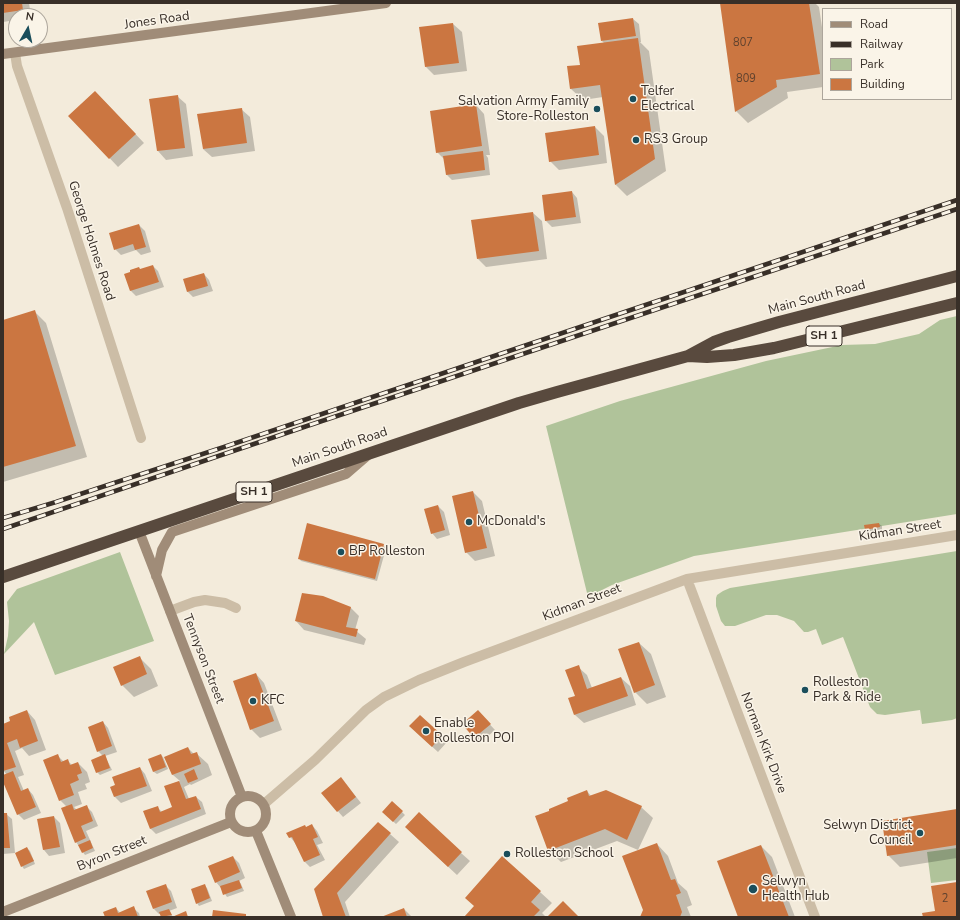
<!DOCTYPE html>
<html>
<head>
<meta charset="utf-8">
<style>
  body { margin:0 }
  #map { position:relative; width:960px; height:920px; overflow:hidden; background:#f3ebdb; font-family:"Nunito Sans",sans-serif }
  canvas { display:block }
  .frame { position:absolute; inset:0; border:4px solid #382f28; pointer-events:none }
  .legend { position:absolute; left:822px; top:8px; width:130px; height:92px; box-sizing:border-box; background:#faf4e8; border:1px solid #aca59b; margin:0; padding:5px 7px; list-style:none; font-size:12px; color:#382f28 }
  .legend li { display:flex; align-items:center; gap:8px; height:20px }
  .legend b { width:20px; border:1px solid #aca59b }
  .north { position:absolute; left:8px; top:8px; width:40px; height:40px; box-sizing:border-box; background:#faf4e8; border:1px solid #aca59b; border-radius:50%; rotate:9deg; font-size:11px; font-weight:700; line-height:16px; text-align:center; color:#382f28 }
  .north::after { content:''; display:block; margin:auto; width:14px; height:18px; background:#1b4e5b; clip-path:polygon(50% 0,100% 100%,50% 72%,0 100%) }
</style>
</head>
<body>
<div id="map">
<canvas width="960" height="920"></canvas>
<div class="frame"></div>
<ul class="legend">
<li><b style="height:5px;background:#a08c78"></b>Road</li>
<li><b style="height:5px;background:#382f28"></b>Railway</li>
<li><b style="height:11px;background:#b0c39a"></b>Park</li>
<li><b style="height:11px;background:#cb7641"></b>Building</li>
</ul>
<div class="north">N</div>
</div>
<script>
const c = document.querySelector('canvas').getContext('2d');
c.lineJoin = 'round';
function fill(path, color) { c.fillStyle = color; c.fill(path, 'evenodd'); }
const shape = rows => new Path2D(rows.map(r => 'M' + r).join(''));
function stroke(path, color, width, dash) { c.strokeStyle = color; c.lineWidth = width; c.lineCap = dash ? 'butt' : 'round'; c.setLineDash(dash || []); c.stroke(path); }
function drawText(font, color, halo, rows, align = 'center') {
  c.font = font + ' "Nunito Sans",sans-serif'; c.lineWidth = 3; c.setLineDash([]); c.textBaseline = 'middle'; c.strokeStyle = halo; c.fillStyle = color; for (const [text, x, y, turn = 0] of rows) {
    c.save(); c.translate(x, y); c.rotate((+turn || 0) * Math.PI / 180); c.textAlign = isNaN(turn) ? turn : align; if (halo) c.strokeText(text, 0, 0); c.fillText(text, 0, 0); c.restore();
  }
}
const green = shape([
  [957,316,957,514,694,556,612,585,588,597,546,426,620,401,766,361,842,345,875,344,919,334,940,320],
  [957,551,957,718,952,720,922,724,920,710,885,715,877,714,870,707,843,637,822,645,816,629,808,632,804,632,794,621,777,615,766,615,735,626,725,626,721,621,716,606,716,598,717,595,723,591,730,588],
  [120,552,154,641,55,675,34,622,4,654,8,636,9,621,7,602,17,589],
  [957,848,957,880,931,883,927,852]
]);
const shadow = shape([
  [3,3,29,3,31,16,16,16,16,20,3,22],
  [721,3,815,3,819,7,823,34,823,87,787,92,788,98,748,123,736,111],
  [633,19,639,24,641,42,640,42,649,51,666,171,627,196,615,184,603,97,583,100,571,89,581,65,605,44,602,41],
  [453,24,462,32,467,71,434,75,426,67],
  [177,96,186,104,193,156,166,160,158,151,151,99],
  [104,101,144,143,118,167,70,116],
  [476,105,484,114,490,155,486,155,488,158,490,175,452,180,447,175,445,160,437,152],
  [241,109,250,117,255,151,212,157,203,149],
  [595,127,604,136,607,163,559,170,550,161],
  [572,192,577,198,581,223,552,227,546,221,543,196],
  [533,213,542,221,547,259,486,267,478,259],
  [139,225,145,231,151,252,141,255,136,250,121,255,115,249],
  [153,266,158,271,164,287,136,296,131,291,125,275],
  [204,274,209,280,213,291,193,297,187,291],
  [34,311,46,323,87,457,3,482,3,321],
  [473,492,482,501,495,556,475,561,466,552],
  [438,506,444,512,450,535,437,539,432,533],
  [879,524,882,526,882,530,868,532,866,529],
  [383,545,386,548,377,581,301,561,299,558],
  [350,607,359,616,355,630,366,639,364,645,304,630,296,621],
  [639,643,651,654,666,697,647,704,635,692],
  [139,657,151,669,158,686,134,697,122,685],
  [578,667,587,675,592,688,621,678,630,686,636,705,584,723,575,715,570,699,576,697],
  [256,674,264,683,282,730,260,738,251,729],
  [27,711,35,720,46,750,29,756,22,748,15,751,24,775,18,777,24,791,28,789,33,795,41,813,24,820,18,814,3,779,3,776,7,775,3,770,3,725,12,722],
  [420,716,447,742,438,752,416,732],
  [483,717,495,730,480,743,463,724],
  [103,722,108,728,117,752,105,756,112,770,100,775,97,772,103,756,98,751],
  [188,748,194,754,196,753,208,764,212,775,191,785,190,784,184,787,189,799,196,797,202,802,206,814,156,834,150,828,157,807,162,812,173,808,165,787,180,781,173,775,166,757],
  [161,755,163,757,168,769,157,774,154,772,149,760],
  [58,756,64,762,67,760,72,765,78,763,87,772,90,782,85,784,87,789,78,792,82,804,74,807,77,810,86,806,92,812,98,826,86,831,95,851,85,855,76,842,67,807,60,800],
  [140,768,145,774,152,791,121,803,115,797,111,787,116,785],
  [346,784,361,803,343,817,322,793],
  [587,791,591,796,641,807,653,818,638,850,617,841,561,862,549,850,551,812],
  [392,802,405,815,396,824,383,812],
  [957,810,957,858,900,867,888,855],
  [3,814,6,814,12,819,15,853,3,854],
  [54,817,60,823,65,853,49,856,44,850,38,820],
  [312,825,317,831,323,843,317,845,325,860,310,867,305,862,295,843,288,834],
  [390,834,399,842,345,902,350,917,324,917,315,889],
  [415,836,461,853,470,861,457,875],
  [657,844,668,856,678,883,687,891,692,905,687,907,691,917,641,917,644,910],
  [761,846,772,857,795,917,739,917],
  [27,848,30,851,35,864,24,869,22,866],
  [233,857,239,863,245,878,239,881,241,884,244,891,227,897,221,888,216,882],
  [165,885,171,891,177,908,169,911,173,917,162,917,161,914,159,914,154,909],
  [204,885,207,888,212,901,199,906,197,903],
  [540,892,552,903,542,913,546,917,466,917],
  [116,908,120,913,133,908,139,913,140,917,106,917],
  [404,909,412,917,383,917]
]);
const building = shape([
  [3,3,22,3,23,10,3,13],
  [720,3,809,3,820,74,776,80,777,87,735,112],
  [633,18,636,36,601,41,598,23],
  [453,23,459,63,425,67,419,27],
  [638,38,655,159,615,185,600,85,570,89,567,66,580,65,577,46],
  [95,91,136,134,109,159,68,116],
  [178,95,185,148,157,151,149,99],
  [476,104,482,146,436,153,430,111],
  [242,108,247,143,203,149,197,114],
  [595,126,599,155,549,162,545,133],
  [483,151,485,170,446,175,443,156],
  [572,191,576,217,545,221,542,195],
  [533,212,539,251,477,259,471,220],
  [139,224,146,247,135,250,133,244,114,250,109,233],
  [153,265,159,282,130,291,124,274,130,272,130,270,139,267,140,269],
  [204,273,208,286,187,292,183,279],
  [35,310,76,446,3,467,3,320],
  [473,491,487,548,465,553,452,496],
  [438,505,445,530,431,534,424,509],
  [307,523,384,544,375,579,298,559],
  [879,523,880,527,865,530,864,525],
  [302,593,323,596,351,607,346,627,358,629,356,637,295,621],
  [639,642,655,685,634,693,618,649],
  [140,656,147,674,121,686,113,667],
  [579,665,587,689,621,677,628,696,574,715,568,698,575,696,565,670],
  [256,673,274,721,250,730,233,681],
  [27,710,38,741,20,748,17,739,7,743,16,767,3,771,3,724,10,721,9,717],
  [478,710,491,724,474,738,462,724],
  [420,715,442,735,432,747,409,726],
  [103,721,112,746,97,752,88,727],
  [188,747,191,754,197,752,201,764,172,775,164,757],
  [58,754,61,762,68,759,70,765,78,762,82,773,77,775,79,780,70,784,74,795,59,801,43,760],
  [105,754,110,768,96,773,91,760],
  [161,754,166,767,153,772,148,759],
  [140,767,147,786,114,797,110,787,115,785,112,777],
  [194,769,198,779,188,783,184,774],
  [13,771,21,791,28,788,36,807,17,815,3,782,3,775],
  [341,777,356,797,337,812,321,793],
  [179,781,186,799,196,796,201,809,150,829,143,811,158,806,160,812,172,807,164,786],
  [587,790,589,796,606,790,642,806,627,840,605,829,548,851,535,816,549,811,549,809,568,801,567,798],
  [392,801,403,811,393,822,382,812],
  [72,804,74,810,87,805,93,821,81,826,86,838,75,843,61,808],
  [957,809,957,845,887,856,882,821],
  [419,812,462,852,448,867,405,827],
  [3,813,7,813,10,848,3,848],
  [54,816,60,847,43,850,37,819],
  [378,822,391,833,337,893,346,917,323,917,314,889],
  [312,824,318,837,313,839,320,855,304,862,292,837,289,838,286,833,305,825,306,827],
  [90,840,93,848,82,853,78,845],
  [657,843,671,880,675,879,681,893,676,895,682,912,680,917,640,917,643,910,622,856],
  [761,845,789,917,738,917,717,861],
  [27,847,34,861,21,867,15,853],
  [233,856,240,872,215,883,208,866],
  [502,856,541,891,531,902,540,910,533,917,464,917,474,906,465,898],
  [239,880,242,888,223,895,220,886],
  [957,882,957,917,923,917,922,913,935,911,931,886],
  [166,884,172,902,153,909,146,891],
  [205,884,210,898,196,904,191,889],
  [563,901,579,917,547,917],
  [134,906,138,917,105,917,103,912,116,907,118,913],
  [404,908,407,917,381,917],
  [169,909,172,915,161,917,159,912],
  [213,910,246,914,246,917,212,917],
  [186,911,188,917,172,917]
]);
const street = shape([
  [15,53,17,66,67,208,141,438],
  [687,579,815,917],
  [170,611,194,602,205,600,225,603,236,608],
  [264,804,315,760,366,710,384,697,419,680,464,662,687,579,957,535]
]);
const secondary = shape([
  [3,54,386,3],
  [139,531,242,797],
  [156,576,162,550,172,532,346,474,368,455],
  '230 814a18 18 0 1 1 36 0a18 18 0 1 1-36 0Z',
  [256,831,291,917],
  [3,912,231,822]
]);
const highway = shape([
  [688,356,707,357,734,355,774,348,957,303],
  [3,577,519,403,557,392,688,356,714,342,728,337,779,322,957,276]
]);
const rail = shape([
  [3,518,56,502,224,447,957,200],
  [3,529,307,426,957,209]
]);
const markers = [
  [633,99,4,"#1b4e5b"],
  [597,109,4,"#1b4e5b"],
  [636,140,4,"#1b4e5b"],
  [469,522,4,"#1b4e5b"],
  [341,552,4,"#1b4e5b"],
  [805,690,4,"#1b4e5b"],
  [253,701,4,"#1b4e5b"],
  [426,731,4,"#1b4e5b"],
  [920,833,4,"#1b4e5b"],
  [507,854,4,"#1b4e5b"],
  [753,889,5,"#1b4e5b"]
];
const numberNames = [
  ["807",743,43],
  ["809",746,79],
  ["2",945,899]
];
const shields = [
  [824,336,36],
  [254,492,36]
];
const shieldNames = [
  ["SH 1",824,336],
  ["SH 1",254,492]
];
const streetNames = [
  ["Jones Road",157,21,-8],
  ["George Holmes Road",91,241,72],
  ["Main South Road",817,298,-15],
  ["Main South Road",340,448,-19],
  ["Kidman Street",900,531,-9],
  ["Kidman Street",582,603,-21],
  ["Tennyson Street",203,659,69],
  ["Norman Kirk Drive",763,743,69],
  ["Byron Street",112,854,-22]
];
const poiNames = [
  ["Telfer",641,92],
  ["Electrical",641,107],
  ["Salvation Army Family",589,102,"right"],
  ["Store-Rolleston",589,117,"right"],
  ["RS3 Group",644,140],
  ["McDonald's",477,522],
  ["BP Rolleston",349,552],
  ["Rolleston",813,683],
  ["Park & Ride",813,698],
  ["KFC",261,701],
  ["Enable",434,724],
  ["Rolleston POI",434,739],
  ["Selwyn District",912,826,"right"],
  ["Council",912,841,"right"],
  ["Rolleston School",515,854],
  ["Selwyn",762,882],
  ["Health Hub",762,897]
];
fill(green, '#b0c39a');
fill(shadow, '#0003');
fill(building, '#cb7641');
stroke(street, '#ccbda6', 10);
stroke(secondary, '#a08c78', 10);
stroke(highway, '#594a3e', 12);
stroke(rail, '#382f28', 4.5);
stroke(rail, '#faf4e8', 3, [9]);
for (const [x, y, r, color] of markers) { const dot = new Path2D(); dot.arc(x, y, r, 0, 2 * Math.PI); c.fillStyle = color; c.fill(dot); stroke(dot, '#faf4e8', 1.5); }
drawText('11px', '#5d412e', null, numberNames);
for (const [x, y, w] of shields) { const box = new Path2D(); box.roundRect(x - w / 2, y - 10, w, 20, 3); c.fillStyle = '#faf4e8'; c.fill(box); stroke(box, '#382f28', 1); }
drawText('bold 12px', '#382f28', null, shieldNames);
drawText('13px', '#382f28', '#faf4e8', streetNames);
drawText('13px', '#382f28', '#faf4e8', poiNames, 'left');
</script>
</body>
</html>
